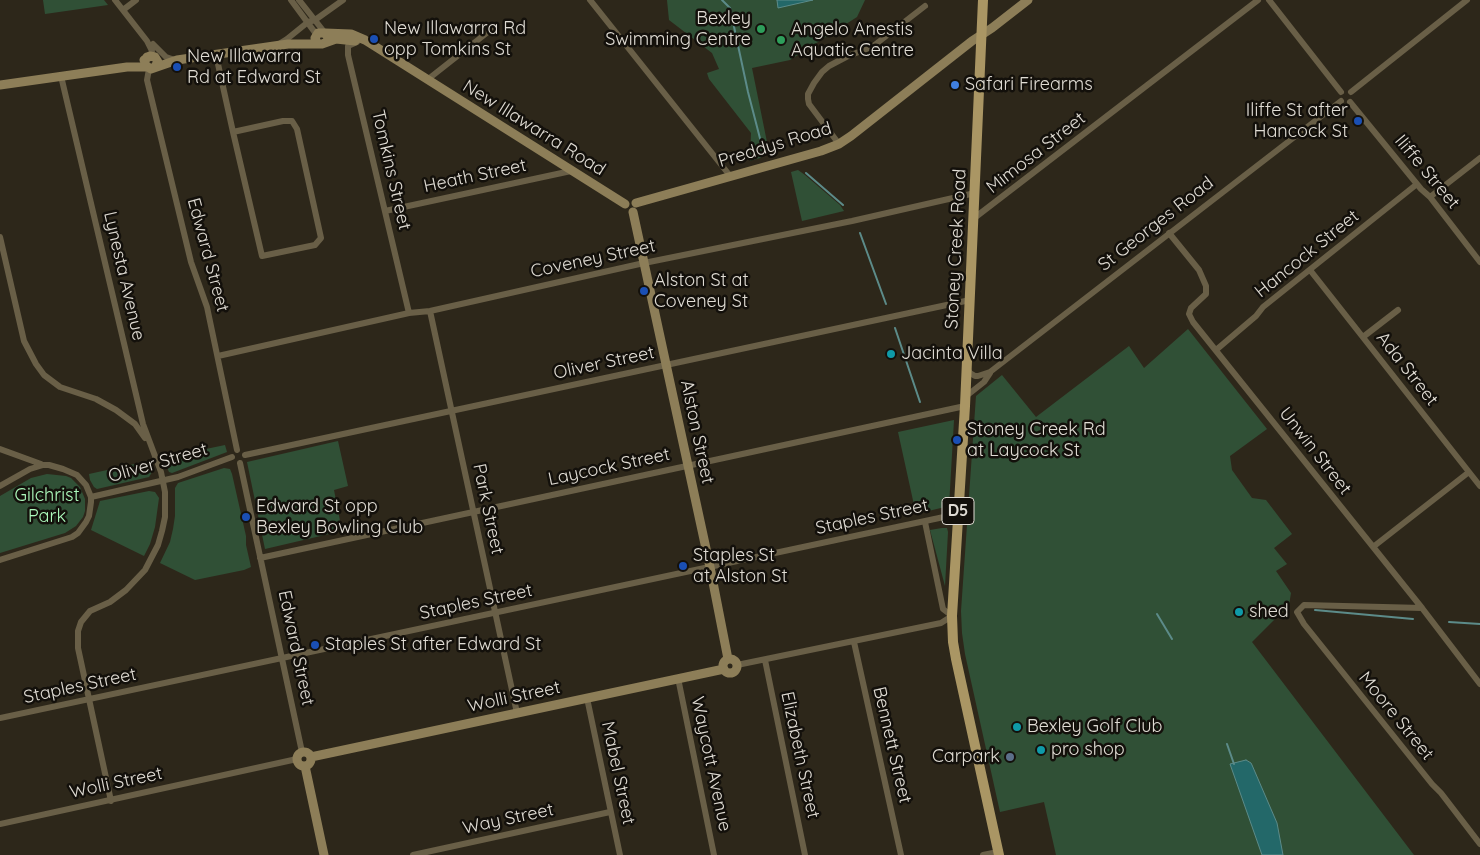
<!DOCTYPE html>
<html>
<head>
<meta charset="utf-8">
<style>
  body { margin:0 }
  canvas { display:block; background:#2d271a }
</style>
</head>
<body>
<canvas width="1480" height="855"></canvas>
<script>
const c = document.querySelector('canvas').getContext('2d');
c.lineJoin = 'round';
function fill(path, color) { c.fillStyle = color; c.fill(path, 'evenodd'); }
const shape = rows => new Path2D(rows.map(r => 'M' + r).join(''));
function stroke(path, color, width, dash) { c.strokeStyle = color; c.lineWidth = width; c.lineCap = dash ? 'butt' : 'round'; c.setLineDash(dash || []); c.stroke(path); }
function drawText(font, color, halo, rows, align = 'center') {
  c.font = font + ' Quicksand,sans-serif'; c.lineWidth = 5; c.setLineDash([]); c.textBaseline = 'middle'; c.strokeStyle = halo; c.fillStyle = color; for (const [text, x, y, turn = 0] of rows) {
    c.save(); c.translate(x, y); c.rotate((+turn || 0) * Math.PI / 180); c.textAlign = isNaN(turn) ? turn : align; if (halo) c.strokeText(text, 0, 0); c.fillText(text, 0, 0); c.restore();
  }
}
const green = shape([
  [43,0,104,0,108,5,45,14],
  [667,0,865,0,857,17,790,60,752,68,769,152,760,158,750,161,751,133,709,79,707,73,719,69,712,53,669,20],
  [798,170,805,175,840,205,844,211,802,221,791,172],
  [1188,329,1267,429,1230,456,1232,470,1252,498,1266,500,1292,534,1274,548,1287,564,1276,571,1291,593,1289,605,1252,642,1414,855,1056,855,1044,802,1000,812,965,654,962,633,961,611,976,396,1002,375,1036,417,1129,346,1144,368],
  [954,420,949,506,916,514,898,432],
  [338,441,348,486,334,490,342,531,265,549,247,462],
  [225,445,227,452,172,473,169,472,163,458],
  [148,461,152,472,149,477,97,489,94,487,90,480,89,474],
  [224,468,230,469,232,474,246,536,246,545,251,567,244,570,195,580,160,563,170,542,173,529,175,516,175,488,178,483],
  [47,474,66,476,71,478,80,487,85,499,85,511,83,517,76,526,65,533,0,553,0,496,31,478],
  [149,491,155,492,159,498,155,527,150,544,144,556,91,530,100,501],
  [942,528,947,528,948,532,945,586,930,530]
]);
const water = shape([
  [777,0,813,0,778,8,777,0],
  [1246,760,1251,763,1252,765,1277,823,1283,855,1262,855,1230,764,1246,760]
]);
const stream = shape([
  [722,0,730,8,748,92,763,150],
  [806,173,843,205],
  [860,233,886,304],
  [895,328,920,402],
  [1315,610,1413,619],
  [1157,614,1172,639],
  [1449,622,1480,624],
  [1227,744,1234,764]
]);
const street = shape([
  [115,0,147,41,152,51,150,56],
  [291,0,316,34],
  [299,0,325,33],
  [590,0,731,177],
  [1269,0,1341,92],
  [123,10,136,0],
  [357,42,348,46,348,55,409,313],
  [153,44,166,57,175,60],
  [279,44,287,39,308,22,315,20,343,0],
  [216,55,233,132,262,256,315,245,321,238,297,129,292,121,283,121,233,132],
  [149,69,147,80,191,262,207,307,237,450],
  [61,76,143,424,161,472,165,492,165,517,162,531,158,545,145,570,126,590,110,602,90,611,81,622,78,631,78,648,111,801],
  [427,80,493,28],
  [1351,92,1467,0],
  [1350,102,1421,189,1430,197,1480,262],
  [839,144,809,104,808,99,808,94,814,83,822,72,829,66,848,56,872,47,925,6],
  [1430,197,1480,158],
  [385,211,571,171],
  [973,219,1258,0],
  [1169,233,1199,270,1206,286,1206,294,1191,308,1189,314,1193,322,1422,608,1480,684],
  [0,237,24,341,36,364,44,375,60,387,96,399,116,410,135,424,145,438],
  [1310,270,1480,486],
  [430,311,517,713],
  [1363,337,1398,310],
  [1216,350,1256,316,1263,307,1417,184],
  [218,356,409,313,430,311,644,263,852,221,975,193],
  [967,368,970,373,975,376,978,376,990,372,1341,101],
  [965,397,984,382,990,373],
  [0,449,41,464],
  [245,455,970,300],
  [240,463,302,752],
  [0,486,30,469,43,465,49,465,63,469,77,475,86,485,91,497,91,502,89,516,86,522,78,533,72,537,0,560],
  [91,497,178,477,232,457],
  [1373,547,1469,472],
  [260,558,965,406],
  [1422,608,1304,605,1297,612,1304,624,1432,784,1441,793,1480,844],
  [854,642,901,855],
  [765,660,805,855],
  [737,665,941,623,952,616,943,609,925,522],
  [678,678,714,855],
  [587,698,620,855],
  [0,718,958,514],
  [0,824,297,759],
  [413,855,610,812],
  [983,855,998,852]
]);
const secondary = shape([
  [325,33,351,34,365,40,625,204],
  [317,43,315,38,318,33,325,33,328,38],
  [147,57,145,60,145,65,151,69,177,60,288,44,322,44,336,39,355,41],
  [144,60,150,56,155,57,158,62,154,68],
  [0,85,127,67,146,67],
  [636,203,821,151,839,144,851,136,972,41,992,28,1028,0],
  [633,212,710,567,728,659],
  '723 666a7 7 0 1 1 14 0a7 7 0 1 1-14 0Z',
  '297 759a7 7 0 1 1 14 0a7 7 0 1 1-14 0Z',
  [311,757,724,669],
  [305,766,324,855]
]);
const primary = shape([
  [983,0,965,406,952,616,953,642,956,659,999,855]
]);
const markers = [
  [761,29,5,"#2e9e5b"],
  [374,39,5,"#1a4fb4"],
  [781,40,5,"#2e9e5b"],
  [177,67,5,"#1a4fb4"],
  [955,85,5,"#3f7fe0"],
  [1358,121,5,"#1a4fb4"],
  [644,291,5,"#1a4fb4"],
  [891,354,5,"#0f9aa8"],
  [957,440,5,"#1a4fb4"],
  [246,517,5,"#1a4fb4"],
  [683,566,5,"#1a4fb4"],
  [1239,612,5,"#0f9aa8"],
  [315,645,5,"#1a4fb4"],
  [1017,727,5,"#0f9aa8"],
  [1041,750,5,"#0f9aa8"],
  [1010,757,5,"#5c6f8a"]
];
const shields = [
  [958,511,32]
];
const shieldNames = [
  ["D5",958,511]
];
const poiNames = [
  ["Bexley",751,19,"right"],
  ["Swimming Centre",751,40,"right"],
  ["New Illawarra Rd",384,29],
  ["opp Tomkins St",384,50],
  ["Angelo Anestis",791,30],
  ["Aquatic Centre",791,51],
  ["New Illawarra",187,57],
  ["Rd at Edward St",187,78],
  ["Safari Firearms",965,85],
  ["Iliffe St after",1348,111,"right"],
  ["Hancock St",1348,132,"right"],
  ["Alston St at",654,281],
  ["Coveney St",654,302],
  ["Jacinta Villa",901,354],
  ["Stoney Creek Rd",967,430],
  ["at Laycock St",967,451],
  ["Edward St opp",256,507],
  ["Bexley Bowling Club",256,528],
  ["Staples St",693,556],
  ["at Alston St",693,577],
  ["shed",1249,612],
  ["Staples St after Edward St",325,645],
  ["Bexley Golf Club",1027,727],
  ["pro shop",1051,750],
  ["Carpark",1000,757,"right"]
];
const streetNames = [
  ["New Illawarra Road",534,128,32],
  ["Preddys Road",775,145,-17],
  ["Mimosa Street",1036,153,-38],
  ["Tomkins Street",391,170,77],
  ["Iliffe Street",1427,172,50],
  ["Heath Street",475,176,-12],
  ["St Georges Road",1156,224,-38],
  ["Stoney Creek Road",956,249,-87],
  ["Hancock Street",1307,254,-39],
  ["Edward Street",208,255,75],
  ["Coveney Street",593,259,-12],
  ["Lynesta Avenue",124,276,77],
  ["Oliver Street",604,363,-12],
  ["Ada Street",1407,369,52],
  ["Alston Street",697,432,78],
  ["Unwin Street",1315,451,52],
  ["Oliver Street",158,463,-16],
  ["Laycock Street",609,467,-12],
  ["Park Street",488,509,78],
  ["Staples Street",872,517,-12],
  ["Staples Street",476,602,-12],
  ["Edward Street",296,648,78],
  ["Staples Street",80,686,-12],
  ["Wolli Street",514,697,-12],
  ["Moore Street",1396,716,51],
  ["Bennett Street",892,745,77],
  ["Elizabeth Street",800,755,78],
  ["Waycott Avenue",711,764,78],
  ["Mabel Street",618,773,78],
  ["Wolli Street",116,783,-12],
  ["Way Street",508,819,-12]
];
const parkNames = [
  ["Gilchrist",47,496],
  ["Park",47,517]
];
fill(green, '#305036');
fill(water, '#236869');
stroke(water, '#5c8b89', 1);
stroke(stream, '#5c8b89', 2);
stroke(street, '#695f47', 6);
stroke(secondary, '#8d7e58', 9);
stroke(primary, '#aa9664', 10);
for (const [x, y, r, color] of markers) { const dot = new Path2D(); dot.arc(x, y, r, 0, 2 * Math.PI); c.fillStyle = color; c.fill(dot); stroke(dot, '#13100b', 2); }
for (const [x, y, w] of shields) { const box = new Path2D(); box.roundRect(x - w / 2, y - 13.5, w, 27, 4); c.fillStyle = '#13100b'; c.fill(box); stroke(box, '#e0dcd4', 1); }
drawText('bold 16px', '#e0dcd4', null, shieldNames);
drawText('18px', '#e0dcd4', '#13100b', poiNames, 'left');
drawText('18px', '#e0dcd4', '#13100b', streetNames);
drawText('18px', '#adfabc', '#13100b', parkNames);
</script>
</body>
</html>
